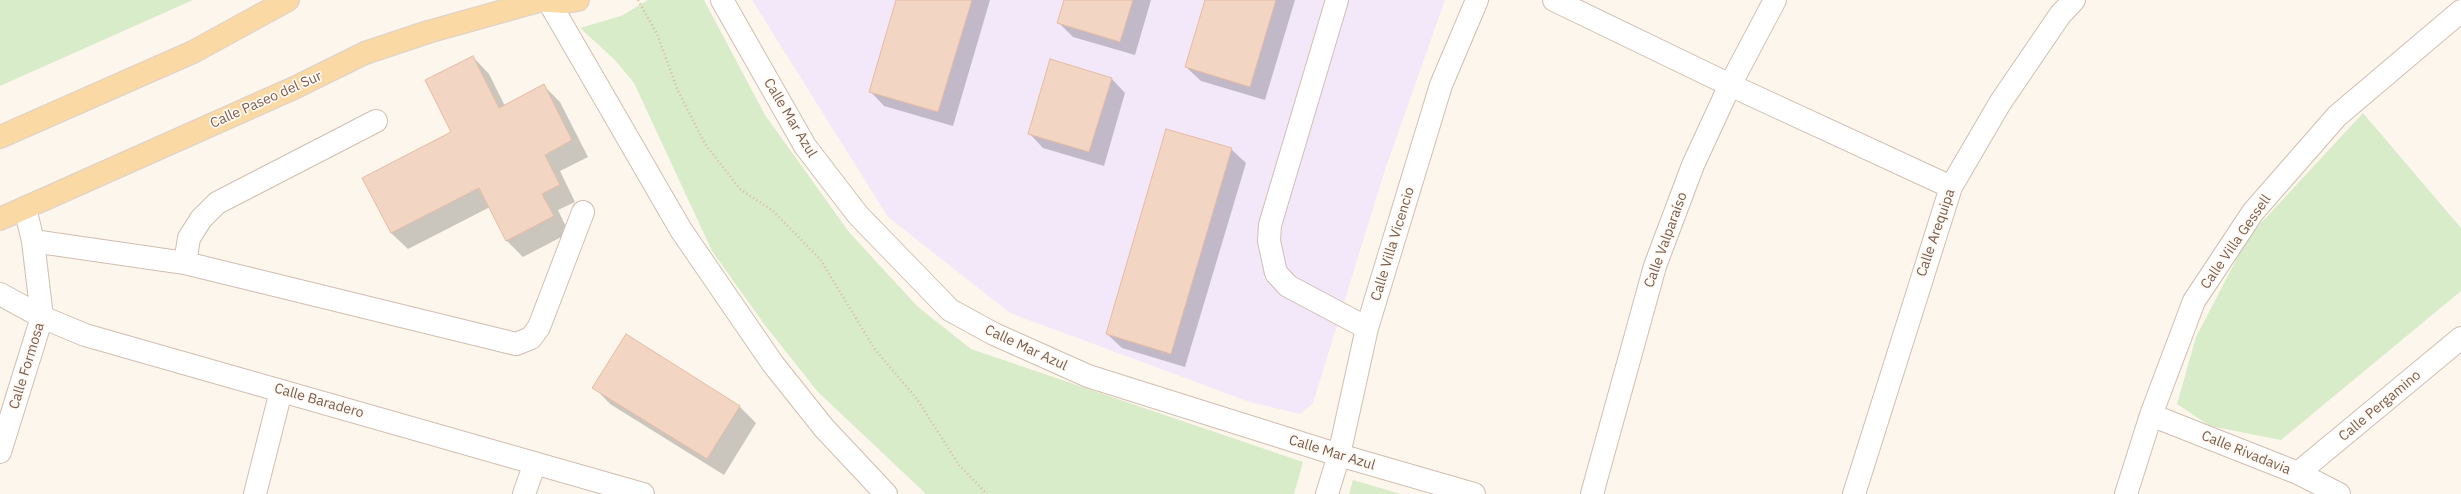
<!DOCTYPE html>
<html>
<head>
<meta charset="utf-8">
<style>
  body { margin:0 }
  canvas { display:block; background:#fdf6ec }
</style>
</head>
<body>
<canvas width="2461" height="494"></canvas>
<script>
const c = document.querySelector('canvas').getContext('2d');
c.lineJoin = 'round';
function fill(path, color) { c.fillStyle = color; c.fill(path, 'evenodd'); }
const shape = rows => new Path2D(rows.map(r => 'M' + r).join(''));
function stroke(path, color, width, dash) { c.strokeStyle = color; c.lineWidth = width; c.lineCap = dash ? 'butt' : 'round'; c.setLineDash(dash || []); c.stroke(path); }
function drawText(font, color, halo, rows, align = 'center') {
  c.font = font + ' "IBM Plex Sans",sans-serif'; c.lineWidth = 3.5; c.setLineDash([]); c.textBaseline = 'middle'; c.strokeStyle = halo; c.fillStyle = color; for (const [text, x, y, turn = 0] of rows) {
    c.save(); c.translate(x, y); c.rotate((+turn || 0) * Math.PI / 180); c.textAlign = isNaN(turn) ? turn : align; if (halo) c.strokeText(text, 0, 0); c.fillText(text, 0, 0); c.restore();
  }
}
const education = shape([
  [752,0,1445,0,1384,173,1313,403,1300,414,1250,402,1010,313,888,217]
]);
const green = shape([
  [0,0,193,0,0,86],
  [648,0,704,0,765,115,849,232,918,307,971,349,1303,462,1294,494,926,494,818,392,764,324,712,251,634,83,615,60,580,28,621,16],
  [2363,113,2461,228,2461,291,2281,440,2210,426,2177,404,2196,337,2248,237],
  [1353,480,1401,494,1349,494]
]);
const shadow = shape([
  [897,0,990,0,953,126,884,106,870,91],
  [1065,0,1151,0,1135,55,1073,37,1058,22],
  [1206,0,1295,0,1265,100,1201,81,1186,67],
  [473,57,489,74,505,106,544,86,560,102,588,157,560,171,575,202,558,210,569,233,523,257,507,241,490,207,408,249,391,233,364,178,452,133],
  [1111,78,1125,93,1104,166,1043,148,1029,133],
  [1231,149,1246,163,1185,367,1122,348,1107,334],
  [594,387,739,406,756,423,724,475,610,404]
]);
const building = shape([
  [896,0,972,0,938,112,869,92,896,0],
  [1064,0,1133,0,1120,42,1057,23,1064,0],
  [1205,0,1276,0,1250,87,1185,67,1205,0],
  [473,56,499,108,544,84,572,140,545,155,560,185,542,194,554,216,506,241,479,188,391,233,362,178,451,132,425,80,473,56],
  [1050,59,1112,78,1089,152,1028,134,1050,59],
  [1166,129,1232,148,1171,354,1106,334,1166,129],
  [626,334,740,406,707,459,592,388,626,334]
]);
const path = shape([
  [638,0,657,34,678,91,705,144,740,189,773,211,820,259,874,348,917,399,959,465,987,494]
]);
const minor = shape([
  [722,0,805,146,858,215,950,310,994,334,1088,376,1339,455,1474,494],
  [1337,0,1270,225,1269,241,1276,273,1288,286,1367,328],
  [1554,0,1730,85,1951,187],
  [549,2,681,230,773,364,824,428,886,494],
  [33,241,185,263,516,344,531,338,539,327,583,212],
  [185,263,189,238,201,219,217,203,376,121],
  [0,294,42,317,85,335,643,494],
  [2151,415,2298,473,2339,494],
  [0,452,42,317,33,241,25,208],
  [2298,473,2461,338],
  [255,494,281,391],
  [524,494,535,463],
  [1327,494,1339,455,1367,328,1441,85,1477,0],
  [1592,494,1655,266,1693,165,1730,85,1775,0],
  [1854,494,1951,187,2000,103,2060,15,2074,0],
  [2126,494,2151,415,2194,301,2253,212,2337,116,2461,11]
]);
const major = shape([
  [533,0,566,2,578,0],
  [0,137,193,52,288,0],
  [0,219,294,88,365,53,428,32,539,1]
]);
const streetNames = [
  ["Calle Paseo del Sur",266,100,-24],
  ["Calle Mar Azul",790,118,59],
  ["Calle Arequipa",1936,233,-71],
  ["Calle Valparaíso",1666,240,-70],
  ["Calle Villa Gessell",2236,242,-55],
  ["Calle Villa Vicencio",1393,244,-73],
  ["Calle Mar Azul",1026,348,25],
  ["Calle Formosa",27,366,-73],
  ["Calle Baradero",319,401,16],
  ["Calle Pergamino",2380,406,-40],
  ["Calle Mar Azul",1332,453,17],
  ["Calle Rivadavia",2246,453,22]
];
fill(education, '#f3e8fa');
fill(green, '#d8ecc9');
fill(shadow, '#0003');
fill(building, '#f3d5c3');
stroke(building, '#e6bba3', 1);
stroke(minor, '#d1beb0', 24);
stroke(major, '#dad1cd', 24);
stroke(path, '#d9b8a5', 2.5, [1, 3]);
stroke(minor, '#fff', 22);
stroke(major, '#fbd9a5', 22);
drawText('14px', '#7a5c4d', '#fffaf3', streetNames);
</script>
</body>
</html>
